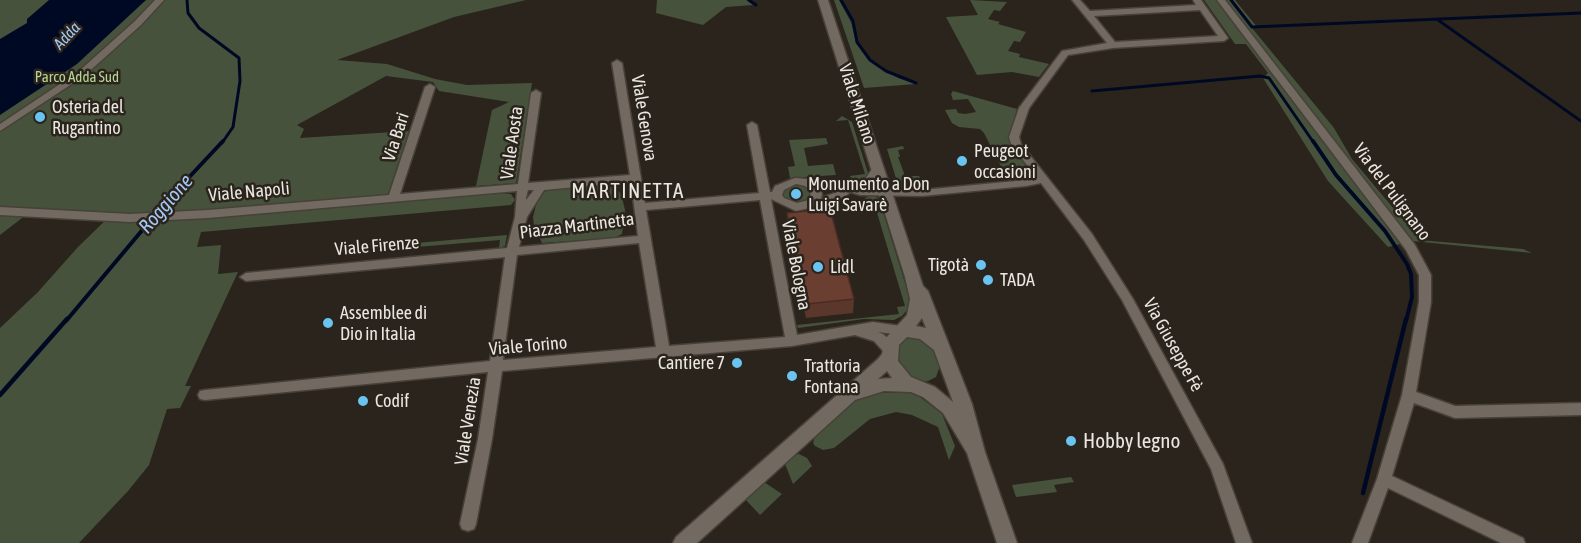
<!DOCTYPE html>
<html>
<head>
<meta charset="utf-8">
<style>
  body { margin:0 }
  canvas { display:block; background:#2a241c }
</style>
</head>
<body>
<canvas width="1581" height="543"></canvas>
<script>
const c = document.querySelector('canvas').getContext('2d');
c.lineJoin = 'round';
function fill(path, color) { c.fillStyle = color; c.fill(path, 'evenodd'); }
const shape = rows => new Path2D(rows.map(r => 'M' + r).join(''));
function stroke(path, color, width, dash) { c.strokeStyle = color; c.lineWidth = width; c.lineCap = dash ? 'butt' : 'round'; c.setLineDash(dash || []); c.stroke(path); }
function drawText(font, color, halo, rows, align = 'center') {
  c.font = font + ' "Asap Condensed",sans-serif'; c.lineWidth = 5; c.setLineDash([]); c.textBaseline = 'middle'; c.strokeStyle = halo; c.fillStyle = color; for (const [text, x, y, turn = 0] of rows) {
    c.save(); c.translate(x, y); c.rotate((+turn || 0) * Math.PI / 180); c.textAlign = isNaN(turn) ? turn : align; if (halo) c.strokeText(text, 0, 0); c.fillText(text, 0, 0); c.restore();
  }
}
const green = shape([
  [0,0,526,0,454,17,337,60,387,64,435,79,467,85,532,83,516,183,476,186,492,110,509,102,439,91,433,82,386,76,297,125,304,129,300,138,409,131,388,194,231,209,499,193,511,194,515,200,511,205,201,232,197,247,221,245,218,274,238,272,185,386,191,386,180,408,167,409,149,465,128,491,79,543,0,543,0,328,38,292,77,248,113,213,35,208,0,235],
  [657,0,746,0,753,5,726,7,703,25,656,13],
  [834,0,839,0,851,22,856,42,871,62,898,78,916,84,864,88],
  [970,0,1007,2,1000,11,994,10,988,19,1000,22,998,24,1026,32,1020,42,1014,41,1008,51,1020,54,1019,57,1049,64,1039,77,1012,72,977,75,946,17,978,15],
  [1204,0,1235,0,1257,27,1252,28,1334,128,1352,159,1420,240,1523,249,1532,253,1412,241,1388,247,1328,181,1263,78,1268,73,1246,44,1235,44],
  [953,91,1017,109,1009,140,1029,169,1031,176,1029,178,1009,182,984,133,980,129,959,127,952,123,945,110,956,109,958,113,965,114,976,112,968,99,953,100,951,94],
  [842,116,852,122,868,173,867,178,860,183,853,183,850,176,865,174,848,120,836,121],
  [826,138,828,144,804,148,808,166,833,164,836,175,790,178,788,167,795,166,789,140],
  [903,146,904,149,898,150,900,157,898,157,905,176,919,176,923,185,903,190,899,188,887,149],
  [609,184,613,185,621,194,625,210,622,234,614,238,542,243,534,226,533,217,537,201,547,189],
  [792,185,806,186,811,192,811,197,805,202,795,203,784,198,782,192],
  [869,196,875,196,879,199,909,296,907,310,902,316,894,320,864,319,798,328,797,325,899,314,897,307,905,306,875,206,866,206,864,199],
  [507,235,505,246,499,248,500,240,393,249,394,245],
  [917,337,933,346,940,366,936,377,928,381,914,381,897,362,898,345,904,339],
  [880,390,882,393,910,393,920,397,942,414,955,446,949,460,938,427,912,415,896,412,870,419,834,448,823,450,815,446,813,443,815,436,856,399],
  [799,454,807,458,812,466,793,484,785,464,794,455],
  [1071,477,1074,482,1054,485,1057,492,1016,497,1012,485],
  [764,482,782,494,760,515,745,499]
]);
const water = shape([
  [49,0,146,0,77,64,0,115,0,39,27,23,27,19]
]);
const streamFar2 = shape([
  [187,0,188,13,199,28,239,58,240,81,233,127,222,143],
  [749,0,756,5],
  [841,0,853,21,857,42,870,60,886,71,916,83],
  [1231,0,1252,27,1581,13],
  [1438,20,1581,121],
  [1092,91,1260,76,1269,78,1314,143]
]);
const streamFar1 = shape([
  [1313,141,1336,175,1385,231,1407,264,1411,274,1412,297,1406,321],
  [66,321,165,203,223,141]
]);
const stream = shape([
  [0,395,67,319],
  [1363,493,1406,319]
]);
const minor = shape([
  [155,0,164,0,141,25,84,76,0,131,0,124,78,72,135,21,155,0],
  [1072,0,1080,0,1090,11,1196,5,1193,0,1201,0,1228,38,1224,41,1113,48,1068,55,1029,108,1019,137,1021,144,1092,234,1133,299,1223,464,1252,543,1236,543,1211,469,1122,300,1084,240,1041,183,1026,186,922,196,860,195,850,192,845,197,814,207,796,211,771,199,797,335,873,322,908,327,909,330,908,333,903,335,878,332,883,334,894,344,896,348,894,352,884,352,874,341,855,335,792,346,502,371,492,439,476,524,474,529,468,531,462,529,460,524,478,439,488,372,205,400,200,399,198,395,200,391,205,390,490,361,505,257,246,281,240,277,246,273,507,248,515,217,517,191,208,218,130,222,0,215,0,207,130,214,208,210,389,195,425,87,430,84,435,87,400,194,518,184,531,93,536,90,541,93,528,183,630,175,612,63,617,60,622,63,645,203,759,193,747,125,752,122,757,125,770,192,772,192,775,186,795,178,857,183,866,178,874,166,878,165,883,168,874,182,862,189,922,190,1026,180,1036,177,1011,144,1009,137,1019,108,1062,51,1107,43,1072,0],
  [1200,10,1218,36,1115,42,1094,16,1200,10],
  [631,182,638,236,519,247,527,217,544,190,631,182],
  [796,184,805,186,811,191,809,200,797,203,784,198,782,195,784,190,796,184],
  [819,187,840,188,840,191,821,198,822,194,819,187],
  [528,190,534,190,526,200,526,198,528,190],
  [760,200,785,337,669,346,646,210,760,200],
  [639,243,656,347,503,360,517,255,639,243],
  [1217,0,1225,0,1415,245,1431,275,1431,302,1416,392,1455,406,1581,403,1581,415,1455,418,1414,403,1392,476,1523,538,1525,543,1501,543,1388,488,1368,543,1352,543,1377,479,1402,395,1419,302,1419,275,1406,250,1217,0]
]);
const tertiary = shape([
  [818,0,828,0,923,286,928,291,972,404,985,452,1017,543,997,543,967,453,943,413,923,397,911,392,884,391,855,400,697,543,673,543,676,537,878,359,882,354,885,339,907,315,910,299,905,277,818,0],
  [922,318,926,328,916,326,922,318],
  [907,337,920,339,934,350,953,402,935,387,911,377,898,361,899,345,907,337],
  [887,371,892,378,878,379,887,371]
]);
const wall = shape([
  [787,213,854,299,853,313,806,318,787,227]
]);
const building = shape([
  [830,209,854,299,806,304,787,213,830,209]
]);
const markers = [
  [40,117,6,"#6ac3f1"],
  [962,161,6,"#6ac3f1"],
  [796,194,6,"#6ac3f1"],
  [981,265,6,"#6ac3f1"],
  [818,267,6,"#6ac3f1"],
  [988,280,6,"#6ac3f1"],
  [328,323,6,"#6ac3f1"],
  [737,363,6,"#6ac3f1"],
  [792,376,6,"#6ac3f1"],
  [363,401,6,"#6ac3f1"],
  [1071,441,6,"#6ac3f1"]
];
const farParknames = [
  ["Parco Adda Sud",77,77]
];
const farWaternames = [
  ["Adda",67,36,-47]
];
const streetNames = [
  ["Viale Milano",857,104,72],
  ["Viale Genova",644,118,81],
  ["Via Bari",396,137,-72],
  ["Viale Aosta",512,143,-82],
  ["Viale Napoli",249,192,-5],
  ["Via del Pulignano",1392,192,53],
  ["Piazza Martinetta",577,226,-7],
  ["Viale Firenze",377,246,-5],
  ["Viale Bologna",796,265,79],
  ["Via Giuseppe Fè",1173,345,61],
  ["Viale Torino",528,346,-5],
  ["Viale Venezia",468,421,-81]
];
const poiNames = [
  ["Osteria del",52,107],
  ["Rugantino",52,128],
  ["Peugeot",974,151],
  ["occasioni",974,172],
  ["Monumento a Don",808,184],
  ["Luigi Savarè",808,205],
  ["Tigotà",969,265,"right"],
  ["Lidl",830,267],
  ["TADA",1000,280],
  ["Assemblee di",340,313],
  ["Dio in Italia",340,334],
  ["Cantiere 7",725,363,"right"],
  ["Trattoria",804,366],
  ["Fontana",804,387],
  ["Codif",375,401]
];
const waterNames = [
  ["Roggione",166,204,-49]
];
const quarterNames = [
  ["MARTINETTA",628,191]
];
const nearPoinames = [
  ["Hobby legno",1083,441]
];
fill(green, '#46523b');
fill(water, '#000924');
stroke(streamFar2, '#000924', 3);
stroke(streamFar1, '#000924', 4);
stroke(stream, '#000924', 4.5);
stroke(minor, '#47413a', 3);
stroke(tertiary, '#47413a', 3);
fill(minor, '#726a60');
fill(tertiary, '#726a60');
fill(wall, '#5b362b');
fill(building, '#6a3f32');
stroke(building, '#4a2c23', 1.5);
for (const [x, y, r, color] of markers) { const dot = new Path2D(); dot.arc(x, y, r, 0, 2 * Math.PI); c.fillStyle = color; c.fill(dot); stroke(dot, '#2a241c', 2); }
drawText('15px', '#b5d593', '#2a241c', farParknames);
drawText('italic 16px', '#a4c8f6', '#2a241c', farWaternames);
drawText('18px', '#eae6e0', '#2a241c', streetNames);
drawText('18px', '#eae6e0', '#2a241c', poiNames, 'left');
drawText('italic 20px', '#a4c8f6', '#2a241c', waterNames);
c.letterSpacing = '1.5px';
drawText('21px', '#eae6e0', '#2a241c', quarterNames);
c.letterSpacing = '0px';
drawText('21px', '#eae6e0', '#2a241c', nearPoinames, 'left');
</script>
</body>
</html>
